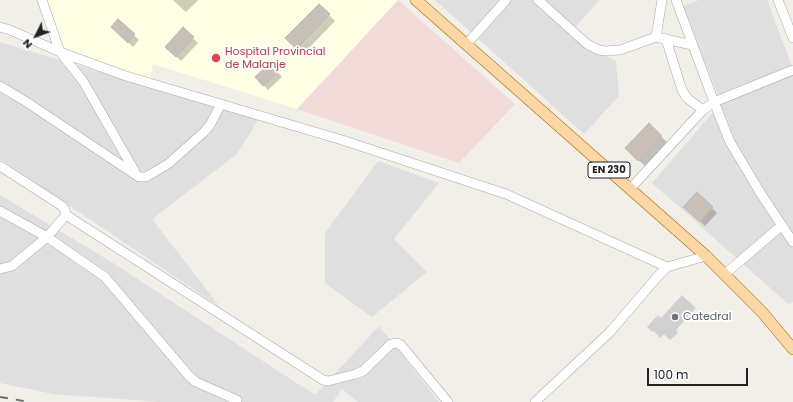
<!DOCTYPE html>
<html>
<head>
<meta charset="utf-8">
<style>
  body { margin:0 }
  #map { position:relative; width:793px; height:402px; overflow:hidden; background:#f2efe9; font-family:Poppins,sans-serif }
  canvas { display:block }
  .north { position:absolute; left:16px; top:16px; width:40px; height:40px; -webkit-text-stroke:3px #fff; paint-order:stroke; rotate:228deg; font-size:11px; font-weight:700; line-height:16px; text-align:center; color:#222 }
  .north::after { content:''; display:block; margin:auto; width:14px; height:18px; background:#222; clip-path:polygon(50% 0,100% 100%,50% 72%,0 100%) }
  .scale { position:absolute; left:647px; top:368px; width:101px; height:18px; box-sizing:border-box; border:2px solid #222; border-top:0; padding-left:5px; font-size:12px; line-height:14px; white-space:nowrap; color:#222; -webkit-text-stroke:3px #fff; paint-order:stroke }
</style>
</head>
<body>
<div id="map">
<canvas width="793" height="402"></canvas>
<div class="north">N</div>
<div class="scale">100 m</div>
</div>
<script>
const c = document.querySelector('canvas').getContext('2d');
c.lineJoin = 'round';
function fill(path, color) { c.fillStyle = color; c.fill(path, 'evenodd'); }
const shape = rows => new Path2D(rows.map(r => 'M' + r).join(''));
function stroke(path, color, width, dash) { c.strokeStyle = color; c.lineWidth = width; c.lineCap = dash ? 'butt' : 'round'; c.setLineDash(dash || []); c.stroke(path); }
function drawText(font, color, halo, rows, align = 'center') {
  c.font = font + ' Poppins,sans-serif'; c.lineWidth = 3.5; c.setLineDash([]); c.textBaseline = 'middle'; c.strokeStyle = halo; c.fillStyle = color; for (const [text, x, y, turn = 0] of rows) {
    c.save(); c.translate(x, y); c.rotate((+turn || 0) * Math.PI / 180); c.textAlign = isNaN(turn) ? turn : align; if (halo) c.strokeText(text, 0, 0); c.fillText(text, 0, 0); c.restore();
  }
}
const residential = shape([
  [435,0,600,0,568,35,616,61,619,96,584,134],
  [699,0,767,0,793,69,793,302,788,304,652,183,721,103,683,6],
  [0,42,258,120,237,154,152,219,220,307,0,159],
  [378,161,439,183,394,239,427,272,372,317,325,283,325,233],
  [0,195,110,261,315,395,379,326,439,402,358,402,342,389,333,402,161,402,53,394,0,383]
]);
const commercial = shape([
  [398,0,515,104,459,163,297,109]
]);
const education = shape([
  [47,0,398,0,297,109,153,64,149,80,73,53,60,45]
]);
const religious = shape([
  [682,295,696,308,676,330,678,333,670,340,664,334,660,338,654,331,652,332,647,327,658,315,661,318]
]);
const shadow = shape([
  [173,0,198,0,186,12],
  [319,5,335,21,303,54,287,38],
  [118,21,139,40,133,47,117,32],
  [183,29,198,43,181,61,171,52],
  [270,64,282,77,268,90,256,77],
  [649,125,668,143,645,166,626,148],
  [697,193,717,213,705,226,689,212]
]);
const building = shape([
  [319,4,330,14,296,49,285,38,319,4],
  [118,19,135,34,128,43,111,27,118,19],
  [183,27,194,37,176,57,165,47,183,27],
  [270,63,278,71,263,86,255,77,270,63],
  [649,123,662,136,638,161,625,148,649,123],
  [697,192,713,207,700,222,683,207,697,192]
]);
const minor = shape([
  [42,0,60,52,83,81,135,172],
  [538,0,587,44,599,50,605,51,620,50,656,37,692,45],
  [778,0,793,38],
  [0,27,10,30,60,52,126,76,342,140,506,194,667,267],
  [656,37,662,0],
  [666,39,682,90,687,98,703,110],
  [466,45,506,0],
  [793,70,714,102,730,142,761,194,793,242],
  [0,86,25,101,139,177,146,177,168,164,204,132,210,125,221,104],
  [0,166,62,206,65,210,66,215,323,380,328,381,356,374,363,371,391,344,397,343,401,345,448,402],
  [630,189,703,110,714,102,676,0],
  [0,211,47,237,105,277,189,376,196,382,237,400],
  [0,269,12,266,47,237,66,215],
  [725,274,781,226],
  [535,402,610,332,658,276,667,267,706,256]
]);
const major = shape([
  [416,0,706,256,762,312,793,349]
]);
const rail = shape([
  [0,397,30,402]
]);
const markers = [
  [216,58,5,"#e0444e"],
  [675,317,4,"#6b7280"]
];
const shields = [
  [609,170,42]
];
const shieldNames = [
  ["EN 230",609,170]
];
const healthNames = [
  ["Hospital Provincial",225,52],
  ["de Malanje",225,65]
];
const worshipNames = [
  ["Catedral",683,317]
];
fill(residential, '#e0dfdf');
fill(commercial, '#f2dad9');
fill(education, '#ffffe5');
fill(religious, '#d0d0d0');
fill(shadow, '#0003');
fill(building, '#c7bfb8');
stroke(building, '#c4b6ab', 1);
stroke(minor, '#a9a9a9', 10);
stroke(major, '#a06b00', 12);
stroke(minor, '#fff', 9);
stroke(major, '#fcd6a4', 11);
stroke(rail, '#707070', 2, [8, 8]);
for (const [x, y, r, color] of markers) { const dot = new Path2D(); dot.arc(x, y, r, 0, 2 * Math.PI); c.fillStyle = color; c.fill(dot); stroke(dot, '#fff', 1.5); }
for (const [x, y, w] of shields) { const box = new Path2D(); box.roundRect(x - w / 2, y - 8, w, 16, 3); c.fillStyle = '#fff'; c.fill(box); stroke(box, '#222', 1); }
drawText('bold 10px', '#222', null, shieldNames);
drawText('11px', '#be3a42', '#fff', healthNames, 'left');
drawText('11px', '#5b616d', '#fff', worshipNames, 'left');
</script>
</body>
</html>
